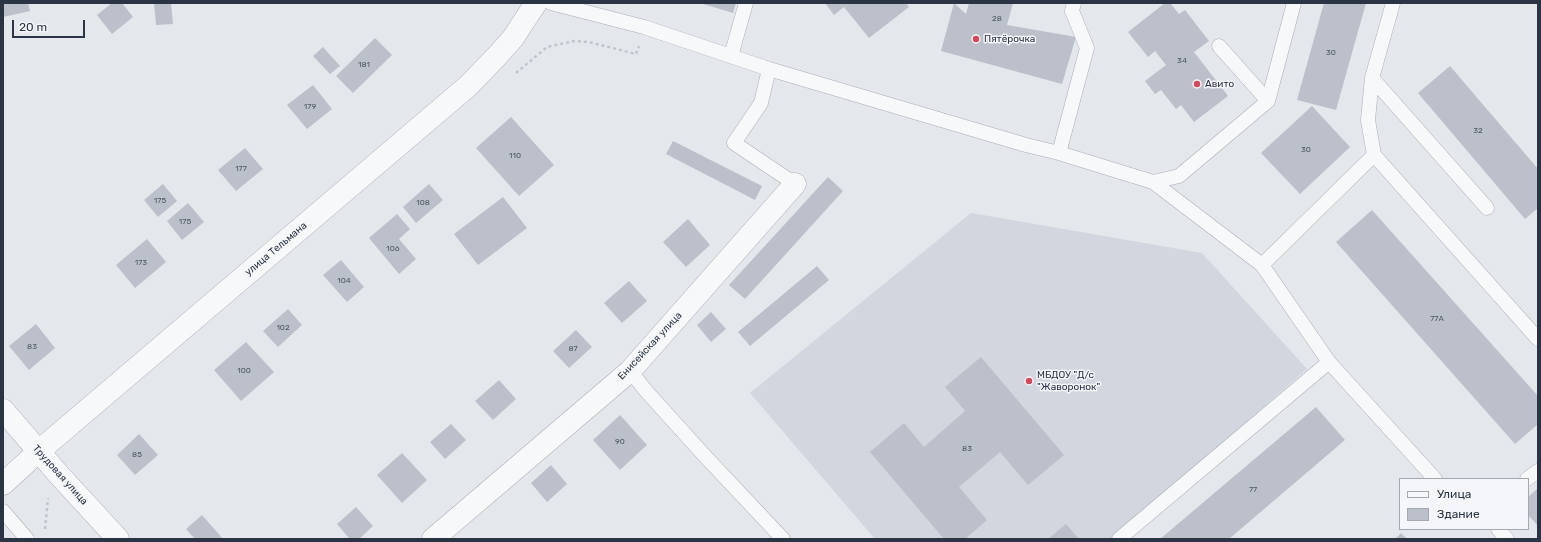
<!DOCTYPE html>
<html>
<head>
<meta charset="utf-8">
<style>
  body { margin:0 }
  #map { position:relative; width:1541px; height:542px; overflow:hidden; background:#e4e7ec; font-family:Rubik,sans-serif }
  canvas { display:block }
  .frame { position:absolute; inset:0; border:4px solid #2b3445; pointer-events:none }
  .legend { position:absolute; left:1399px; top:478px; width:130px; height:52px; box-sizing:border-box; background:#f4f6f9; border:1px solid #a4a8b1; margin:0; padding:5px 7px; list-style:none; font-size:12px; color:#2b3445 }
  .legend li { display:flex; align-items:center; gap:8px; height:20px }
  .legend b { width:20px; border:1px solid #a4a8b1 }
  .scale { position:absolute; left:12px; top:20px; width:73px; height:18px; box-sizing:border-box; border:2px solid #2b3445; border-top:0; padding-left:5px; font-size:12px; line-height:14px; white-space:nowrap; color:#2b3445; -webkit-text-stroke:3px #f4f6f9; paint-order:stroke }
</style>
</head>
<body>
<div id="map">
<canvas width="1541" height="542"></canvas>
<div class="frame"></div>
<ul class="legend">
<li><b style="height:5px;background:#f7f8fa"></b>Улица</li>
<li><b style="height:11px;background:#bbc0ca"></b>Здание</li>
</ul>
<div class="scale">20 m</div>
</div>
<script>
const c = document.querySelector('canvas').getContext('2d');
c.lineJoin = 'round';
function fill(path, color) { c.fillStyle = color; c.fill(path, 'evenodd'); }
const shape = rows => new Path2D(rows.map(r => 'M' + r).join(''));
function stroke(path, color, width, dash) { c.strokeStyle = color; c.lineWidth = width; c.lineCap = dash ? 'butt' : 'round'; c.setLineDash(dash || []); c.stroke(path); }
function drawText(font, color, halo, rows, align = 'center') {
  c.font = font + ' Rubik,sans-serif'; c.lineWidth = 3; c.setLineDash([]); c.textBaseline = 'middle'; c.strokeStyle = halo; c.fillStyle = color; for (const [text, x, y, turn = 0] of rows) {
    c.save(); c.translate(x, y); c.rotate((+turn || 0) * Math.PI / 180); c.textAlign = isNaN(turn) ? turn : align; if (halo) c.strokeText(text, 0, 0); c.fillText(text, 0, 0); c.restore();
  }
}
const built = shape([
  [971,213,1202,253,1307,369,1113,539,875,539,750,393]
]);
const building = shape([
  [3,3,28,3,30,11,3,17],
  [112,3,122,3,133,17,112,34,97,15],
  [154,3,171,3,173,24,156,25],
  [700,3,736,3,733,13],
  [825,3,906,3,909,7,869,38,844,7,834,15],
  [954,3,966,14,969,3,1013,3,1007,25,1076,37,1062,84,941,51],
  [1165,3,1170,3,1179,14,1185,10,1209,41,1194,52,1228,96,1194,122,1181,105,1176,109,1161,90,1155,94,1145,81,1166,65,1155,51,1148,57,1128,32],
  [1324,3,1366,3,1336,110,1297,100],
  [375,38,392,55,353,93,336,76],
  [323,47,340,66,330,74,313,56],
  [1450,66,1538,169,1538,208,1525,219,1418,93],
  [313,85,332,109,307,129,287,105],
  [1312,106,1350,147,1300,194,1261,153],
  [511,117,554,165,519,196,476,148],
  [673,141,762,186,755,200,666,154],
  [245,148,263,169,236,191,218,170],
  [828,177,843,191,745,299,729,285],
  [163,184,177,201,158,217,144,200],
  [429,184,443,200,416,223,403,207],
  [503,197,527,228,478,265,454,234],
  [188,203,204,222,182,240,167,221],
  [1372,210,1538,396,1538,424,1515,444,1336,242],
  [397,214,410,229,399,239,416,259,399,274,369,238],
  [688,219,710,245,686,267,663,242],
  [147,239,166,262,135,288,116,265],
  [341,260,364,287,347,302,323,275],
  [817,266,829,280,750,346,738,332],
  [629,281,647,301,622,323,604,303],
  [288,309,302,325,278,347,263,331],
  [711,312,726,329,711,342,697,325],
  [36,324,55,348,29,370,9,346],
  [576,330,592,347,569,368,553,351],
  [246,342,274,372,241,401,214,370],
  [981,357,1064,455,1028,485,1000,452,959,487,987,520,965,539,944,539,870,452,904,423,924,447,965,411,945,387],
  [499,380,516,399,493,420,475,401],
  [1316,407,1345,440,1229,539,1160,539],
  [620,415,647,445,620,470,593,440],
  [451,424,466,440,445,459,430,442],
  [139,434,158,455,135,475,117,455],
  [402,453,427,480,402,503,377,475],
  [551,465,567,484,547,502,531,483],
  [1538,488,1538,526,1528,515,1528,497],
  [356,507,373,526,359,539,350,539,337,524],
  [202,515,223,539,195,539,186,529],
  [1066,524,1078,538,1077,539,1048,539],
  [1401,533,1407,539,1395,539]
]);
const path = shape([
  [516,73,547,47,574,41,589,42,636,54,639,46],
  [45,529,48,498]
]);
const service = shape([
  [551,3,644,27,769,69,1026,145,1059,153,1153,182,1262,265,1329,362,1435,479],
  [1219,46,1268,101],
  [731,56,746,3],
  [769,69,761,103,734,143,795,184],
  [1372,78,1487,208],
  [1059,153,1087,48,1072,11,1074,3],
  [1374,155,1538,339],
  [1153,182,1179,176,1268,101,1294,3],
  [1262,265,1374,155,1368,120,1372,78,1393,3],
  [630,371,647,392,703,454,783,539],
  [1527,479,1538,471],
  [3,511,27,539],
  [1498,529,1507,539],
  [1119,539,1329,362]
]);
const minor = shape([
  [3,410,60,476,118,539],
  [3,484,39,451,468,86,498,55,513,38,536,3],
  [433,539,630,371,795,184]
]);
const markers = [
  [976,39,4,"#d1495b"],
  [1197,84,4,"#d1495b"],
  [1029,381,4,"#d1495b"]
];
const numberNames = [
  ["28",997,19],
  ["30",1331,53],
  ["34",1182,61],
  ["181",364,65],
  ["179",310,107],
  ["32",1478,131],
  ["30",1306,150],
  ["110",515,156],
  ["177",241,169],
  ["175",160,201],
  ["108",423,203],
  ["175",185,222],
  ["106",393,249],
  ["173",141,263],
  ["104",344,281],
  ["77А",1437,319],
  ["102",283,328],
  ["83",32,347],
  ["87",573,349],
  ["100",244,371],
  ["90",620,442],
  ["83",967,449],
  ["85",137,455],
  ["77",1253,490]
];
const poiNames = [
  ["Пятёрочка",984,39],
  ["Авито",1205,84],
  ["МБДОУ \"Д/с",1037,375],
  ["\"Жаворонок\"",1037,387]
];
const streetNames = [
  ["улица Тельмана",276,249,-40],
  ["Енисейская улица",650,346,-47],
  ["Трудовая улица",60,475,48]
];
fill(built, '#d2d6de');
fill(building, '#bbc0ca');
stroke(service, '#a9aeb7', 15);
stroke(minor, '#a9aeb7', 23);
stroke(path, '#c2c5cb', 2.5, [3, 3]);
stroke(service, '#f7f8fa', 14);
stroke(minor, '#f7f8fa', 22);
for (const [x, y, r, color] of markers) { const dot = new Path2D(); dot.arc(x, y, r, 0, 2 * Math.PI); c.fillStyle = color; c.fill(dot); stroke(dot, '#f4f6f9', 1.5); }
drawText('8px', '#4f5766', null, numberNames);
drawText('10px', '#2b3445', '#f4f6f9', poiNames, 'left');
drawText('10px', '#2b3445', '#f4f6f9', streetNames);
</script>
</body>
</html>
